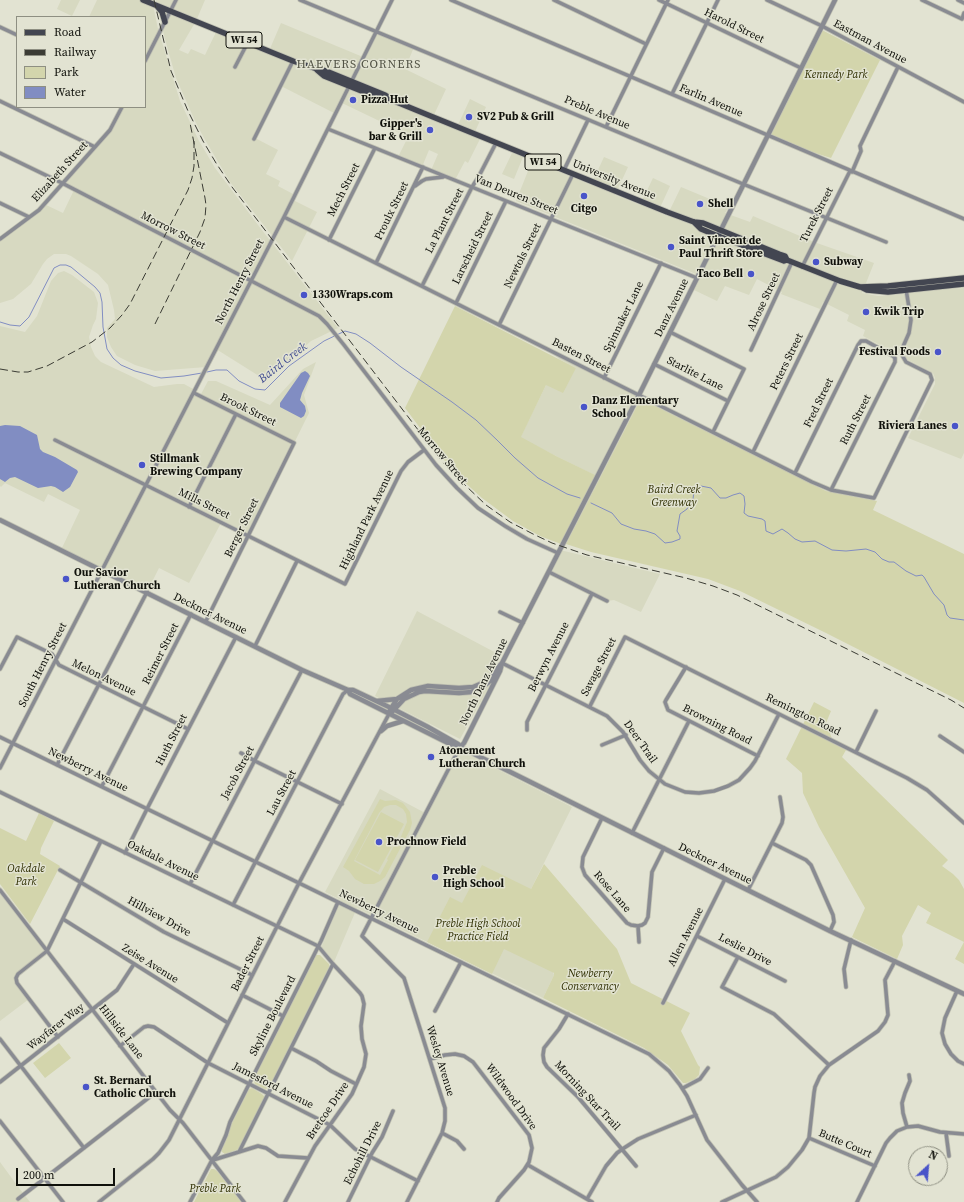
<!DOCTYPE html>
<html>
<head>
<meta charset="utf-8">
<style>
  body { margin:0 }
  #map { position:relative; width:964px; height:1202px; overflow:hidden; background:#e2e3d2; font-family:"Source Serif 4",serif }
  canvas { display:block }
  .legend { position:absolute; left:16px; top:16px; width:130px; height:92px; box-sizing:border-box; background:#e2e3d2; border:1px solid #8e8f82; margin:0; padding:5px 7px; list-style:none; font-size:12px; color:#10110b }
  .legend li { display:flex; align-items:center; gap:8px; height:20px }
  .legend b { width:20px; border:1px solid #8e8f82 }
  .north { position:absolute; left:908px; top:1146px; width:40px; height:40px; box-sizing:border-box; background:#e2e3d2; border:1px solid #8e8f82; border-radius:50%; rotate:26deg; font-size:11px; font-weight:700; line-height:16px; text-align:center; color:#10110b }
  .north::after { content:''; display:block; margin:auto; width:14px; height:18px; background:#4954c9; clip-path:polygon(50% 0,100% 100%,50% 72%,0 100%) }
  .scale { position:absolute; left:16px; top:1168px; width:99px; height:18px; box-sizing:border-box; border:2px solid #10110b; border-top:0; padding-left:5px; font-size:12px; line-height:14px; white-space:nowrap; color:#10110b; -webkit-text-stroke:3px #e2e3d2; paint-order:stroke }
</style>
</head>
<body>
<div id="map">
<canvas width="964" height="1202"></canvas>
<ul class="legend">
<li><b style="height:5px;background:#434651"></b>Road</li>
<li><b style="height:5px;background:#3b3c34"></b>Railway</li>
<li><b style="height:11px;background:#d3d5ac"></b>Park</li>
<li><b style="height:11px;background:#818dc2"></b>Water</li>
</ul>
<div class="north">N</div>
<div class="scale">200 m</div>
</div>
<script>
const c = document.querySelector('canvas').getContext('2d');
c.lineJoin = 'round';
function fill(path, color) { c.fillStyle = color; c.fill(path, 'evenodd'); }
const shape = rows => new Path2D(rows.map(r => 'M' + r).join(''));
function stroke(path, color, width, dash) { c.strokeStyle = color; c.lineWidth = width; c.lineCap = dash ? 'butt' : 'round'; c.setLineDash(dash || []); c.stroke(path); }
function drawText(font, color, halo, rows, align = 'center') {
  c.font = font + ' "Source Serif 4",serif'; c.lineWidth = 3; c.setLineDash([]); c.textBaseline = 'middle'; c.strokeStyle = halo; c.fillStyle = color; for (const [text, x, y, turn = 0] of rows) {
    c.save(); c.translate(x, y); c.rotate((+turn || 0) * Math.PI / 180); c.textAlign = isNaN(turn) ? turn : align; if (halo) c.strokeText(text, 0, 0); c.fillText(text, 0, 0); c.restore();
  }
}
const built = shape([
  [61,0,80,0,72,16,57,9],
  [97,0,152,0,158,29,180,101,199,141,215,168,258,225,338,328,311,341,267,381,216,349,206,367,155,371,135,365,117,356,111,347,107,337,107,328,115,319,114,310,108,285,98,274,71,256,66,254,54,254,47,259,43,264,31,284,13,299,0,303,0,239,44,204,63,213,74,190,62,183,110,130,122,107,145,107,145,17,89,17],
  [156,0,205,0,196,21,179,50,188,54,191,49,205,55,217,30,269,51,281,23,363,57,376,32,414,47,405,69,446,89,433,117,457,127,470,99,486,107,474,134,481,137,468,163,465,161,455,180,434,172,432,168,438,154,429,150,422,167,398,157,408,137,393,130,394,128,342,103,336,114,281,86,255,138,278,150,266,174,280,181,278,186,295,195,293,200,317,212,292,261,230,182,204,138,195,121,176,78,166,43,162,27,170,11,157,6],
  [512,153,523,157,514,179,502,174],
  [604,157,628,167,615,195,640,205,653,178,670,186,658,212,667,216,681,187,729,207,725,213,750,222,753,216,814,242,874,263,862,293,878,296,896,295,917,291,964,288,964,453,961,459,908,438,935,384,935,378,933,373,863,336,865,330,847,321,849,315,823,302,820,309,781,294,782,292,757,279,749,295,725,286,717,301,694,290,701,276,516,201,532,161,591,185],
  [64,271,72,275,94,292,98,303,96,319,93,325,89,337,91,347,95,356,101,362,154,387,177,384,184,384,195,390,194,393,200,396,208,381,216,381,270,405,303,369,316,362,304,395,309,413,248,536,221,523,189,583,159,568,147,592,61,550,80,510,48,494,44,502,5,483,1,487,0,486,0,326,25,332,37,316,51,281,58,273],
  [552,352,639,395,594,480,594,475,520,438,546,385,576,368,559,359],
  [560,550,660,574,641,612,614,600,607,601,549,572],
  [417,611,500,655,495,663,489,687,460,739,375,696],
  [460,753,465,753,572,807,514,923,541,937,554,975,543,998,357,908,334,962,321,948,341,900,325,892,380,789,427,814,458,755],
  [0,890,47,951,16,978,29,999,0,1021],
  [0,1162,19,1188,30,1202,0,1202]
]);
const green = shape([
  [822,30,880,60,831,158,812,152,771,135],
  [455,306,576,368,563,393,546,385,521,437,556,456,595,475,594,480,561,544,540,536,513,521,482,498,461,479,445,461,405,408],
  [641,400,645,401,826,491,877,501,873,510,964,554,964,703,826,633,740,591,708,579,591,552,566,544,639,402],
  [814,702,831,711,826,723,834,744,846,750,842,757,948,860,942,866,953,874,959,880,964,889,964,964,955,959,964,942,926,923,931,913,918,905,902,936,903,945,897,959,852,937,865,908,819,827,803,793,802,773,786,759],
  [380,799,385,801,396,800,403,803,410,812,412,823,410,830,385,877,380,881,374,884,364,884,355,879,349,871,343,867],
  [390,805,396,805,403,809,406,814,407,822,400,839,398,838,387,859,388,860,380,875,354,861,379,813,384,807],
  [381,812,404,824,378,872,355,860],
  [39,813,54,821,41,848,40,854,60,866,30,924,0,884,0,828,26,841],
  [544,864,617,949,631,983,690,1013,681,1031,698,1065,700,1067,699,1075,695,1079,686,1083,683,1083,668,1065,644,1048,543,998,554,975,554,973,504,949,492,974,427,942,450,897,462,903,482,865,531,889],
  [316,955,320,955,329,964,329,967,269,1088,265,1089,255,1084,253,1079],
  [59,1043,71,1058,45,1078,33,1063],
  [252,1088,262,1094,264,1096,264,1099,239,1149,225,1154,222,1152,221,1149,233,1121,249,1089],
  [211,1169,214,1169,217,1171,241,1202,194,1202]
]);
const water = shape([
  [305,371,308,373,310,376,302,393,300,400,305,406,306,411,304,416,301,418,280,407,280,403,301,373],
  [5,425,20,426,37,435,40,449,43,452,55,457,77,470,78,472,70,487,63,492,55,487,51,486,38,488,15,477,10,478,5,482,0,479,0,426]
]);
const stream = shape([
  [0,322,10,325,20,326,29,317,54,268,60,265,66,265,71,267,95,287,100,293,102,302,103,327,107,349,113,358,121,365,135,371,161,378,184,376,202,373],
  [207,372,216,370,227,370,239,381,255,389,265,390,289,366,324,341,345,331,356,334,370,343,401,367,452,402,476,420,497,440,515,458,538,478,567,494,580,498],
  [591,503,612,513,621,524,634,529,646,531,655,534,665,543,672,542,680,539,680,536,677,531,680,514,687,509,693,499,694,491,701,486,711,488,720,498,726,498,733,495,740,493,744,496,745,504,744,513,748,516,762,519,765,521,766,531,773,534,782,529,788,533,795,539,802,542,815,541,832,550,846,551,866,549,875,552,882,559,889,562,894,562,906,571,916,576,922,575,924,577,934,594,944,605,947,615,950,618,964,620]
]);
const minor = shape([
  [300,0,743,184,886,242],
  [451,0,964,219],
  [554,0,646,44],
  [659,0,801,68],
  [767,0,822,26,964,102],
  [922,0,962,19,964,13],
  [958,0,964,3],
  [0,27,17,35],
  [145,61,176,0],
  [235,67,248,42],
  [672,94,718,0],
  [0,101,95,147],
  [606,127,668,0],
  [328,129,697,278],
  [254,139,293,61],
  [0,153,62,183,319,316,327,324,344,345,436,465,457,488,478,508,505,526,527,539,558,553],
  [564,170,588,120],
  [852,172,861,151,860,146,898,67],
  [415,186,422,181,426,179,443,177],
  [0,203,29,217],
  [284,217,812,482,831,490,874,498,932,380,930,374,906,362,902,355,902,349,909,333,911,320,906,289],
  [0,239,39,210,110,130,122,107],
  [329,240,375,148],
  [376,263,423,167],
  [802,267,850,171],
  [422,286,472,187,479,176,496,143],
  [456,303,506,201],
  [499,325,573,174],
  [670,332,744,369,713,432],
  [751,350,792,262],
  [654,364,728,401],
  [604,378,661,263],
  [194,393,294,443,206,621],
  [55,440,345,584,401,471,408,462,424,450],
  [753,452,837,280],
  [795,473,858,345,861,341,866,341,893,356,895,358,895,362,831,490],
  [189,507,236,414],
  [549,572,607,601],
  [500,612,523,623],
  [255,646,297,561],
  [502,663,607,716,623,732,640,760,649,771,665,784,685,792,699,793,714,791,728,786,739,780,750,768,755,761,779,714],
  [686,667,666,700,665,702,668,710,758,756],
  [0,669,17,637,52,654,59,665,188,729],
  [590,706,625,637,907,778,927,790,964,823],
  [527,730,527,722,530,716,592,594],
  [940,736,964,752],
  [0,737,649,1054,669,1071,680,1085,687,1096,707,1140,742,1185,757,1202],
  [602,745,626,735],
  [856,752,876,711],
  [241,753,255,761,342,804],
  [57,765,147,592],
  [0,768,284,217,392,0],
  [102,786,191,614],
  [0,792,318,946,333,964,360,993,362,996,364,1004,361,1026,362,1039,366,1054,364,1067,352,1094,315,1146,285,1202],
  [602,818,583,857,582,867,585,875,627,923,631,925,638,926,642,925,645,923,648,917,652,872,664,848],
  [632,833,689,721],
  [772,843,806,860,811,865,833,915,834,922,830,931],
  [125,853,149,805,236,637],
  [60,870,164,932,252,975],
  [190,884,302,670],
  [0,890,156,1092,170,1110,183,1123,244,1202],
  [748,890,782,823,783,817,780,797],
  [233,905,343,694,348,690],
  [63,919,228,1023],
  [638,926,639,942],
  [697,936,785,981],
  [738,957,722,987,774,1014,829,1065],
  [846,987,844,969,851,940],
  [957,991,945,1018,942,1033,945,1044,951,1054,958,1061,964,1064],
  [242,995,283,1016],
  [663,1003,725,879],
  [435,1011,461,962],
  [568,1014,559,1029,544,1048,543,1055,544,1062,547,1067,578,1097,636,1166],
  [58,1037,17,983,16,978,18,974,47,951,101,841],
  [0,1039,84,1148],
  [120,1046,144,1027,148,1026,154,1027,208,1063,330,1125,355,1149,418,1181],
  [291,1048,316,1061,331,1071,356,1084],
  [430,1059,445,1055,455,1054,464,1056,473,1062,529,1135,532,1148,529,1162,524,1170,499,1198,497,1202],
  [0,1082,117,990,134,964],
  [683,1088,700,1079,708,1068],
  [0,1121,63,1202],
  [907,1127,903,1113,902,1103,905,1093,910,1081,909,1075],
  [442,1133,457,1141,464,1149],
  [946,1133,949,1156],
  [809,1138,875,1166],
  [239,1152,333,964],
  [213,1160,258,1146,266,1148,278,1156,308,1158],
  [528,1165,592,1202],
  [18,1199,156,1092],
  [587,1199,606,1166,617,1153,624,1148,638,1139,696,1115],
  [99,1202,153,1159,159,1153,169,1140,299,883,389,714],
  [190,1202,212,1160,218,1153,226,1135,230,1122,321,941,338,902],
  [348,1202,372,1153,382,1137,393,1111],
  [407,1202,442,1133,445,1121,445,1108,404,978,362,936,460,747],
  [722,1202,776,1177,788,1167,802,1150,809,1138,814,1093,815,1087,820,1076,829,1065,878,1031,885,1022,888,1015,885,980,895,961],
  [857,1202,886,1143,890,1138,897,1131,907,1127,918,1126,940,1132,964,1134]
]);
const tertiary = shape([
  [0,520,302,670,348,690,353,690,391,708,428,727,458,744,460,747],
  [348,690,350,694,456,747,460,747,830,931,964,994],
  [377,701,397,699],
  [390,710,397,699,411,690,428,686,459,688,473,687,480,684,489,678,502,663],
  [392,712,404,699,419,692,425,691,459,693,472,692,484,686,496,676],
  [381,731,387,726,403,721],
  [460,747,464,743,500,671,502,663,639,395,835,0]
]);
const primary = shape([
  [143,0,293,61,317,69,326,71,385,95,394,101,433,117,667,212,694,222,703,223,779,254,785,256,787,260],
  [157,6,162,12,165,22],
  [317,70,324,76,384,100,393,101],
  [694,222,701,229,718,236,784,261,787,260,840,281,860,287,888,286,964,278],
  [861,287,867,290,888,292,964,284]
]);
const rail = shape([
  [154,0,171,71,188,111,203,141,216,163,232,187,445,465,465,485,486,505,510,522,533,534,552,543,587,555,686,578,713,586,737,595,951,700,964,708],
  [155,324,200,232,205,218,206,205,205,198,190,123],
  [0,369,18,372,28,372,47,366,92,342,110,328,122,315,130,304,188,190,192,178,194,166,194,141]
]);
const markers = [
  [353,100,4,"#4954c9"],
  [469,117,4,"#4954c9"],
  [430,130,4,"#4954c9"],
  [584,196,4,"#4954c9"],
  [700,204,4,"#4954c9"],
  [671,247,4,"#4954c9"],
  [816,262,4,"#4954c9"],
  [751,274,4,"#4954c9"],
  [304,295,4,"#4954c9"],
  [866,312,4,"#4954c9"],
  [938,352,4,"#4954c9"],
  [584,407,4,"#4954c9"],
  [955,426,4,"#4954c9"],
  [142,465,4,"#4954c9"],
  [66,579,4,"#4954c9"],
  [431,757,4,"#4954c9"],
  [379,842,4,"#4954c9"],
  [435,877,4,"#4954c9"],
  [86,1087,4,"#4954c9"]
];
const shields = [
  [244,40,36],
  [543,162,36]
];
const shieldNames = [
  ["WI 54",244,40],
  ["WI 54",543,162]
];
const streetNames = [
  ["Harold Street",734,26,26],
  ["Eastman Avenue",870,42,28],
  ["Farlin Avenue",711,101,23],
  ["Preble Avenue",597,113,23],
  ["Elizabeth Street",60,172,-48],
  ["University Avenue",614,180,22],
  ["Mech Street",344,190,-63],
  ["Van Deuren Street",516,195,22],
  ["Proulx Street",392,211,-64],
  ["Turek Street",817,215,-63],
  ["La Plant Street",445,221,-63],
  ["Morrow Street",173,231,27],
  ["Larscheid Street",473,248,-64],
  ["Newtols Street",523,256,-64],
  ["North Henry Street",240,282,-63],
  ["Alrose Street",764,302,-65],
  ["Danz Avenue",672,308,-64],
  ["Spinnaker Lane",624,317,-64],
  ["Basten Street",581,356,27],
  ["Peters Street",787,362,-64],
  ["Starlite Lane",695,374,27],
  ["Fred Street",819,403,-64],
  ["Brook Street",248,410,26],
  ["Ruth Street",856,420,-63],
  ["Morrow Street",442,456,50],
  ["Mills Street",204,504,26],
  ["Highland Park Avenue",367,520,-64],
  ["Berger Street",242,528,-64],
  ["Deckner Avenue",210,614,26],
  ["Reimer Street",161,654,-63],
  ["Berwyn Avenue",549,657,-63],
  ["South Henry Street",43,665,-63],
  ["Savage Street",599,667,-63],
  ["Melon Avenue",104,678,26],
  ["North Danz Avenue",484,682,-64],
  ["Remington Road",803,715,26],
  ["Browning Road",717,725,27],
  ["Huth Street",172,740,-63],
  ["Deer Trail",640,742,55],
  ["Newberry Avenue",88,770,26],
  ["Jacob Street",238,773,-62],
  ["Lau Street",282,793,-62],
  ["Oakdale Avenue",163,861,26],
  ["Deckner Avenue",715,864,26],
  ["Rose Lane",612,892,49],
  ["Newberry Avenue",379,912,26],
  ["Hillview Drive",159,917,29],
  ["Allen Avenue",686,937,-63],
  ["Leslie Drive",745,950,27],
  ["Zeise Avenue",150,964,32],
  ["Bader Street",248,964,-63],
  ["Skyline Boulevard",273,1016,-63],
  ["Wayfarer Way",56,1027,-38],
  ["Hillside Lane",121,1032,52],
  ["Wesley Avenue",440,1061,73],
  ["Jamesford Avenue",273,1086,27],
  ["Morning Star Trail",587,1096,47],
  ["Wildwood Drive",511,1097,54],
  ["Bretcoe Drive",328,1111,-56],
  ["Butte Court",845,1144,23],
  ["Echohill Drive",363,1153,-63]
];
const parkNames = [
  ["Kennedy Park",836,75],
  ["Baird Creek",674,490],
  ["Greenway",674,503],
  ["Oakdale",26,869],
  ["Park",26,882],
  ["Preble High School",478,924],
  ["Practice Field",478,937],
  ["Newberry",590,974],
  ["Conservancy",590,987],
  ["Preble Park",215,1189]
];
const poiNames = [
  ["Pizza Hut",361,100],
  ["SV2 Pub & Grill",477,117],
  ["Gipper's",422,124,"right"],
  ["bar & Grill",422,137,"right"],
  ["Shell",708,204],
  ["Citgo",584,209,"center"],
  ["Saint Vincent de",679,241],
  ["Paul Thrift Store",679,254],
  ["Subway",824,262],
  ["Taco Bell",743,274,"right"],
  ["1330Wraps.com",312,295],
  ["Kwik Trip",874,312],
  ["Festival Foods",930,352,"right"],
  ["Danz Elementary",592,401],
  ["School",592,414],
  ["Riviera Lanes",947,426,"right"],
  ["Stillmank",150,459],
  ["Brewing Company",150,472],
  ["Our Savior",74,573],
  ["Lutheran Church",74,586],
  ["Atonement",439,751],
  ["Lutheran Church",439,764],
  ["Prochnow Field",387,842],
  ["Preble",443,871],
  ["High School",443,884],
  ["St. Bernard",94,1081],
  ["Catholic Church",94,1094]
];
const neighbourhoodNames = [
  ["HAEVERS CORNERS",359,65]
];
const waterNames = [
  ["Baird Creek",283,363,-38]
];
fill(built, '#d7d9c1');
fill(green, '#d3d5ac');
fill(water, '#818dc2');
stroke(stream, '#818dc2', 1);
stroke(minor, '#c0c1b2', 5);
stroke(tertiary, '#c0c1b2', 6);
stroke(primary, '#c0c1b2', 7);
stroke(minor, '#898b92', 3.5);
stroke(tertiary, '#898b92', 4.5);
stroke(primary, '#434651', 5.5);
stroke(rail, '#3b3c34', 1, [8, 4]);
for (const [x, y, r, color] of markers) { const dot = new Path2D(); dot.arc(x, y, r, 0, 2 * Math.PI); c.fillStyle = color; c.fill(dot); stroke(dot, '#e2e3d2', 1.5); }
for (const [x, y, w] of shields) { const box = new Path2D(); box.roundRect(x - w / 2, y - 8, w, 16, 3); c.fillStyle = '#e2e3d2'; c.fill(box); stroke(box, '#10110b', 1); }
drawText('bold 10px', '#10110b', null, shieldNames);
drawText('11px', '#10110b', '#e2e3d2', streetNames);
drawText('italic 11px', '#2f2f00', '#e2e3d2', parkNames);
drawText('bold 11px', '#10110b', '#e2e3d2', poiNames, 'left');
c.letterSpacing = '1px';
drawText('12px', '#525345', '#e2e3d2', neighbourhoodNames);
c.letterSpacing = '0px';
drawText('italic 12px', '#434e91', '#e2e3d2', waterNames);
</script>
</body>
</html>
